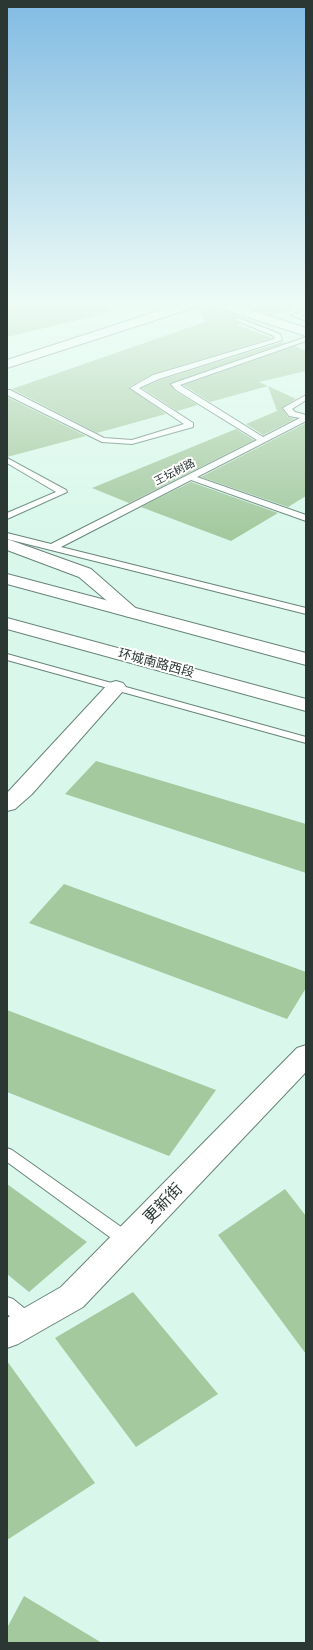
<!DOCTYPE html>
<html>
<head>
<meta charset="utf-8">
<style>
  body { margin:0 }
  #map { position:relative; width:313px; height:1650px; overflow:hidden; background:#d9f8eb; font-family:"Nunito Sans",sans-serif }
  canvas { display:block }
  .frame { position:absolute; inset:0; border:8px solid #2b3732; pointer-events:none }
</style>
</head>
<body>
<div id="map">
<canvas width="313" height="1650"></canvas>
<div class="frame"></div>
</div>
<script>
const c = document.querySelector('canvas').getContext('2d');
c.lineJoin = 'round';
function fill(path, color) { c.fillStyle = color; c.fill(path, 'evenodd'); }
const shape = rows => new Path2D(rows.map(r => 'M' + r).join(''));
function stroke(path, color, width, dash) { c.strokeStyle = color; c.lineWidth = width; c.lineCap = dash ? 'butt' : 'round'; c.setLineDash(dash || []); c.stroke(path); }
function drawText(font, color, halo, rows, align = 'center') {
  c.font = font + ' "Nunito Sans","Noto Sans SC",sans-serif'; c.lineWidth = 4; c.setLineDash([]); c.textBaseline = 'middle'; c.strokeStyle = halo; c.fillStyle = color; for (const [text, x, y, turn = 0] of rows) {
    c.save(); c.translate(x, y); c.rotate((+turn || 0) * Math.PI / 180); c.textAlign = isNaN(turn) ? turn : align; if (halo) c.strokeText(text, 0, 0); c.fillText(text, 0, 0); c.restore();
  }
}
const building = shape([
  [7,302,110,302,111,312,7,337],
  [205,302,210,306,253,321,239,316,234,318,234,321,241,324,238,325,272,338,153,374,129,387,166,414,97,433,12,389,205,322,200,307],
  [231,302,292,302,293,309,271,315],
  [282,342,285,343,170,384,175,391,198,405,177,411,142,388,160,380],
  [295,346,306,351,306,371,259,382,268,386,210,402,183,385],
  [268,386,296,399,282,408,288,417,295,419,263,435,246,424,277,411],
  [7,397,86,436,7,457],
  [306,423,306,496,288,507,201,477],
  [236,429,254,440,129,503,92,488],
  [191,482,278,513,231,541,141,507],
  [96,761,306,824,306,873,65,794],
  [64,884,306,972,306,988,287,1019,29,923],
  [7,1010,216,1090,169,1156,7,1092],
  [7,1184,87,1242,29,1292,7,1274],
  [285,1189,306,1216,306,1354,218,1235],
  [133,1292,218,1394,136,1447,55,1338],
  [7,1361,95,1483,7,1540],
  [24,1596,102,1643,7,1643,7,1628]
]);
const lane = shape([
  [306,310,306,314,301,315,306,317,306,321,291,315,306,310],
  [235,318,239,318,280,334,282,340,159,379,139,388,193,423,193,427,132,444,102,442,7,395,7,390,10,390,104,438,132,440,184,424,130,388,153,375,274,339,274,336,235,320,235,318],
  [306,337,306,341,180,385,263,437,300,418,289,416,283,408,306,395,306,400,292,409,295,412,306,415,306,421,197,477,306,515,306,521,191,480,61,547,306,608,306,614,7,539,7,533,51,544,257,440,176,390,171,384,306,337],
  [7,458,66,490,67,492,7,519,7,513,56,492,7,463,7,458],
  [7,654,306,737,306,743,7,660,7,654],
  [7,1148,12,1150,134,1236,136,1241,134,1246,128,1248,122,1246,7,1162,7,1148],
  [7,1297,13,1299,35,1317,38,1322,35,1327,29,1330,23,1327,7,1314,7,1297]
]);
const street = shape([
  [208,302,226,302,306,328,306,336,210,305,208,302],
  [116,681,123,683,126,687,123,691,32,794,15,809,7,811,7,793,109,683,116,681],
  [306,1045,306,1072,83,1307,18,1344,7,1348,7,1318,61,1287,297,1048,306,1045]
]);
const secondary = shape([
  [186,302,204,302,202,305,7,368,7,360,186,302],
  [7,539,91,569,140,612,137,616,131,617,125,616,79,577,7,550,7,539]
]);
const primary = shape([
  [7,574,306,653,306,665,7,584,7,574],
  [7,618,306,699,306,711,7,629,7,618]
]);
const farStreetnames = [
  ["王坛树路",175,473,-27]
];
const streetNames = [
  ["环城南路西段",156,664,15]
];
const nearStreetnames = [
  ["更新街",164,1204,-46]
];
fill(building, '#a4c99f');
stroke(lane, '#688479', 2);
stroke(street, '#688479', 2);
stroke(secondary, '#688479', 2);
stroke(primary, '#688479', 2);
fill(lane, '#fff');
fill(street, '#fff');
fill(secondary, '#fff');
fill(primary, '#fff');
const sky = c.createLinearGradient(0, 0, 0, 533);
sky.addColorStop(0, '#81bbe3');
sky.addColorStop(0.57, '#eefcf6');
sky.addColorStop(1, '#eefcf600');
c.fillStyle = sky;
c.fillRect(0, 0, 313, 533);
drawText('11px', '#2b3732', '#fff', farStreetnames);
drawText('13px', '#2b3732', '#fff', streetNames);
drawText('16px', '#2b3732', '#fff', nearStreetnames);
</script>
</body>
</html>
